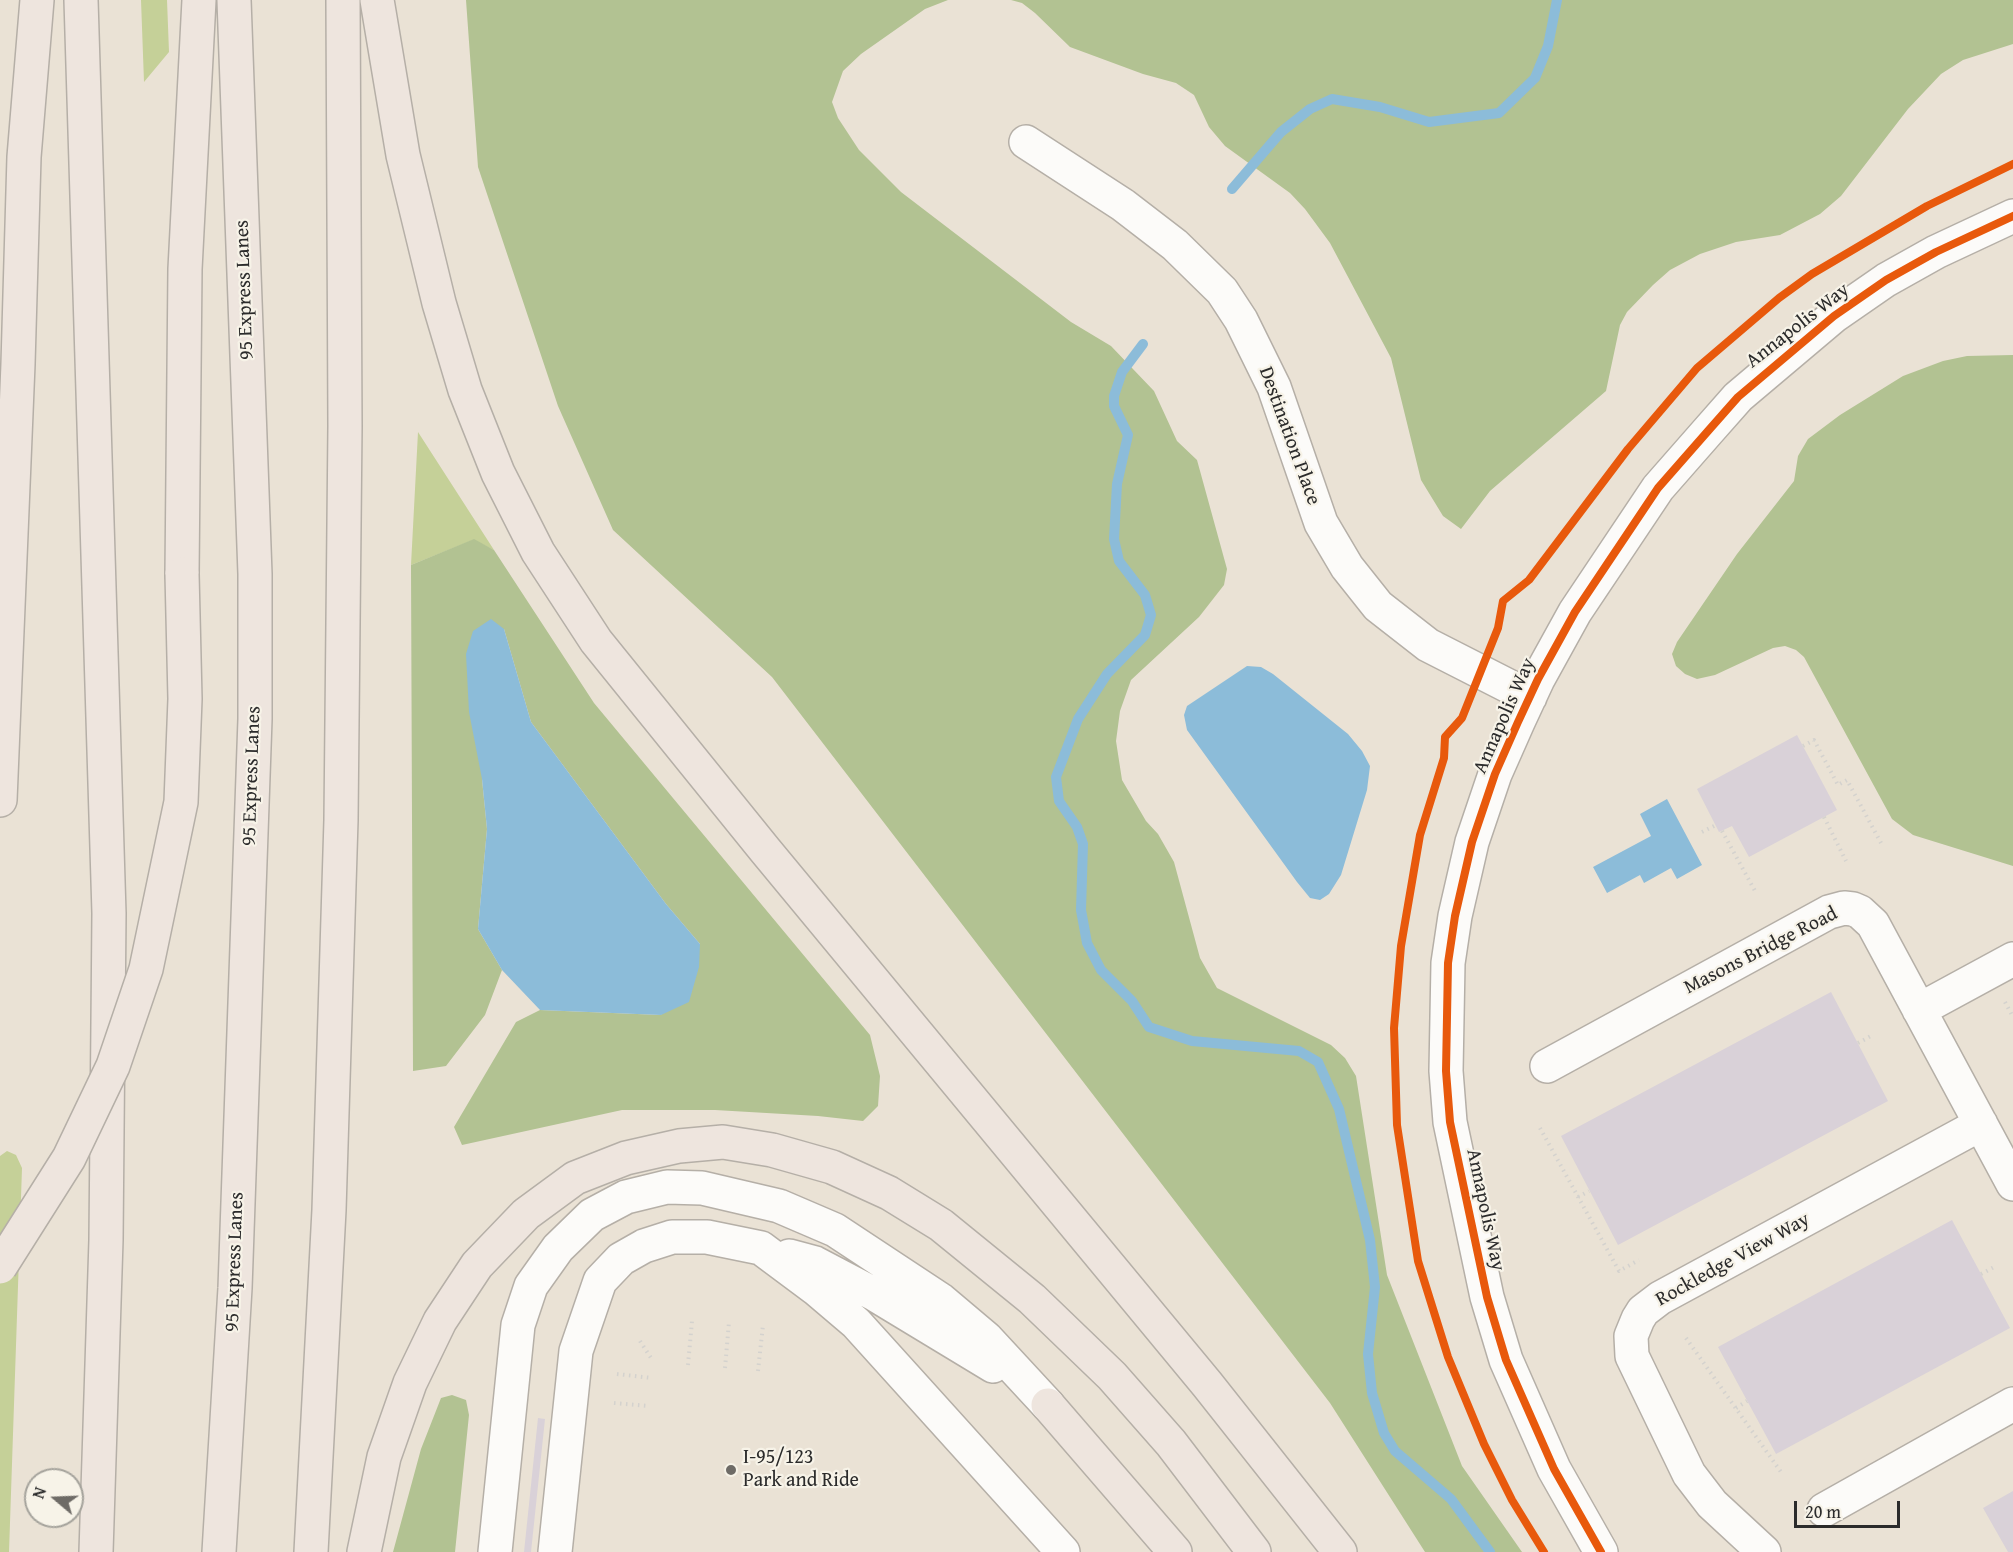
<!DOCTYPE html>
<html>
<head>
<meta charset="utf-8">
<style>
  body { margin:0 }
  #map { position:relative; width:2013px; height:1552px; overflow:hidden; background:#eae2d5; font-family:"Gentium Book Plus",serif }
  canvas { display:block }
  .north { position:absolute; left:24px; top:1468px; width:60px; height:60px; box-sizing:border-box; background:#f7f3e8; border:2px solid #a5a39c; border-radius:50%; rotate:289deg; font-size:16px; font-weight:700; line-height:24px; text-align:center; color:#2b2b2b }
  .north::after { content:''; display:block; margin:auto; width:21px; height:27px; background:#6e6b66; clip-path:polygon(50% 0,100% 100%,50% 72%,0 100%) }
  .scale { position:absolute; left:1794px; top:1501px; width:106px; height:27px; box-sizing:border-box; border:3px solid #2b2b2b; border-top:0; padding-left:8px; font-size:18px; line-height:21px; white-space:nowrap; color:#2b2b2b; -webkit-text-stroke:4px #f7f3e8; paint-order:stroke }
</style>
</head>
<body>
<div id="map">
<canvas width="2013" height="1552"></canvas>
<div class="north">N</div>
<div class="scale">20 m</div>
</div>
<script>
const c = document.querySelector('canvas').getContext('2d');
c.lineJoin = 'round';
function fill(path, color) { c.fillStyle = color; c.fill(path, 'evenodd'); }
const shape = rows => new Path2D(rows.map(r => 'M' + r).join(''));
function stroke(path, color, width, dash) { c.strokeStyle = color; c.lineWidth = width; c.lineCap = dash ? 'butt' : 'round'; c.setLineDash(dash || []); c.stroke(path); }
function drawText(font, color, halo, rows, align = 'center') {
  c.font = font + ' "Gentium Book Plus",serif'; c.lineWidth = 4.5; c.setLineDash([]); c.textBaseline = 'middle'; c.strokeStyle = halo; c.fillStyle = color; for (const [text, x, y, turn = 0] of rows) {
    c.save(); c.translate(x, y); c.rotate((+turn || 0) * Math.PI / 180); c.textAlign = isNaN(turn) ? turn : align; if (halo) c.strokeText(text, 0, 0); c.fillText(text, 0, 0); c.restore();
  }
}
const green = shape([
  [141,0,167,0,169,52,144,82],
  [418,432,494,550,473,540,411,565],
  [7,1151,16,1155,22,1168,9,1552,0,1552,0,1156]
]);
const forest = shape([
  [466,0,948,0,925,9,861,54,843,71,832,102,838,118,859,150,901,192,1071,322,1111,346,1154,391,1177,441,1197,460,1227,569,1224,585,1199,617,1131,680,1120,711,1116,741,1122,780,1146,821,1158,834,1174,862,1200,958,1217,988,1331,1045,1345,1058,1356,1076,1387,1275,1462,1466,1522,1552,1425,1552,1330,1403,772,677,613,530,558,406,478,167],
  [1011,0,2013,0,2013,44,1963,60,1941,74,1908,109,1841,196,1820,214,1780,235,1736,242,1700,254,1670,270,1653,285,1627,312,1620,325,1606,391,1490,491,1461,529,1443,516,1421,480,1391,358,1330,243,1305,209,1290,193,1225,146,1209,127,1194,95,1176,83,1143,74,1070,47,1035,13,1022,3],
  [2013,355,2013,866,1913,835,1892,819,1804,657,1796,650,1785,646,1773,648,1715,675,1697,679,1685,674,1676,666,1672,654,1677,642,1737,554,1794,481,1798,456,1808,439,1840,415,1903,376,1943,361,1967,356],
  [474,539,494,550,594,703,870,1035,880,1076,878,1106,863,1121,818,1116,715,1110,622,1110,462,1145,454,1127,516,1022,540,1010,661,1015,700,944,666,904,531,722,504,629,482,779,487,829,478,929,502,970,485,1015,446,1066,413,1071,411,565],
  [452,1395,466,1400,469,1415,455,1552,393,1552,421,1449,441,1398]
]);
const water = shape([
  [491,619,504,629,531,722,666,904,700,944,699,967,689,1002,661,1015,540,1010,502,970,478,929,487,829,482,779,469,712,466,654,473,631],
  [1247,666,1261,667,1273,674,1348,734,1362,751,1370,766,1367,790,1341,875,1329,894,1320,900,1310,898,1297,882,1187,730,1184,715,1187,706],
  [1667,799,1702,865,1677,879,1671,868,1644,883,1640,875,1607,893,1593,867,1651,836,1640,814]
]);
const stream = shape([
  [1232,189,1281,132,1310,109,1332,99,1380,107,1429,122,1499,113,1535,78,1548,46,1557,0],
  [1143,344,1122,372,1114,396,1114,406,1128,435,1117,484,1114,539,1119,561,1145,595,1151,615,1145,635,1107,674,1078,719,1056,777,1059,801,1077,827,1083,844,1081,910,1087,943,1101,970,1132,1001,1149,1027,1192,1041,1299,1051,1318,1062,1339,1109,1370,1240,1375,1287,1368,1354,1372,1393,1384,1433,1395,1451,1451,1499,1490,1552]
]);
const building = shape([
  [1797,735,1837,810,1749,857,1732,826,1719,832,1697,789],
  [1831,992,1888,1101,1618,1245,1561,1136],
  [1952,1220,2010,1328,1776,1454,1718,1347],
  [538,1418,545,1419,531,1552,524,1552],
  [2013,1491,2013,1552,2008,1552,1983,1508]
]);
const path = shape([
  [1803,746,1814,740,1838,785,1847,780,1881,843],
  [1824,817,1846,861],
  [1722,831,1755,891],
  [1702,832,1716,825],
  [2005,1002,2013,1017],
  [1858,1043,1871,1036],
  [1540,1128,1619,1271,1639,1260],
  [1578,1197,1589,1191],
  [1981,1274,1996,1266],
  [1686,1338,1781,1472],
  [640,1341,653,1361],
  [688,1365,692,1321],
  [725,1368,729,1322],
  [758,1371,763,1325],
  [617,1374,652,1378],
  [614,1403,649,1406],
  [1736,1408,1747,1401]
]);
const minor = shape([
  [1026,142,1123,205,1175,245,1222,291,1241,320,1274,387,1321,523,1347,567,1378,606,1428,645,1530,697],
  [1919,1010,2013,959],
  [1547,1066,1829,912,1844,908,1853,909,1860,912,1873,924,2013,1184],
  [789,1256,815,1263,874,1294,993,1366],
  [1824,1510,2013,1404],
  [495,1552,518,1325,531,1286,558,1248,592,1215,626,1197,667,1187,702,1188,779,1206,835,1230,941,1300,986,1338,1048,1405],
  [555,1552,576,1351,600,1281,621,1259,644,1246,672,1237,707,1237,761,1248,816,1289,856,1323,1063,1552],
  [1601,1552,1554,1469,1506,1360,1487,1297,1450,1122,1446,1071,1448,963,1455,916,1472,842,1495,774,1518,722,1538,679,1575,612,1658,488,1708,431,1738,397,1834,316,1886,280,1936,252,2013,216],
  [1764,1552,1712,1504,1689,1474,1632,1356,1631,1336,1638,1319,1643,1311,1660,1298,1981,1124]
]);
const highway = shape([
  [81,0,109,913,106,1240,96,1552],
  [377,0,403,155,439,303,465,390,498,473,538,552,596,641,765,850,1207,1384,1340,1552],
  [182,574,185,269,199,0],
  [0,800,18,364,24,157,37,0],
  [1048,1405,1175,1552],
  [219,1552,235,1288,255,719,255,574,234,0],
  [311,1552,329,1210,341,820,345,426,343,0],
  [364,1552,384,1457,410,1383,440,1321,477,1265,526,1214,575,1178,626,1158,679,1146,723,1142,772,1150,832,1167,889,1193,941,1225,1032,1299,1112,1376,1171,1443,1254,1552]
]);
const highwayBridge = shape([
  [0,1267,69,1158,113,1066,146,969,181,802,185,699,182,574]
]);
const cycleway = shape([
  [1544,1552,1512,1500,1484,1444,1448,1357,1418,1261,1397,1125,1394,1028,1401,946,1420,835,1444,758,1445,737,1462,718,1498,628,1503,601,1529,580,1628,449,1697,368,1779,298,1812,274,1927,206,2013,164],
  [1601,1552,1554,1469,1506,1360,1487,1297,1450,1122,1446,1071,1448,963,1455,916,1472,842,1495,774,1518,722,1538,679,1575,612,1658,488,1708,431,1738,397,1834,316,1886,280,1936,252,2013,216]
]);
const markers = [
  [731,1470,6,"#6e6b66"]
];
const streetNames = [
  ["95 Express Lanes",245,290,-92],
  ["Annapolis Way",1798,326,-38],
  ["Destination Place",1289,436,70],
  ["Annapolis Way",1505,716,-66],
  ["95 Express Lanes",252,776,-88],
  ["Masons Bridge Road",1761,951,-27],
  ["Annapolis Way",1485,1210,78],
  ["Rockledge View Way",1733,1260,-29],
  ["95 Express Lanes",235,1262,-88]
];
const poiNames = [
  ["I-95/123",743,1458],
  ["Park and Ride",743,1481]
];
fill(green, '#c5d098');
fill(forest, '#b2c292');
fill(water, '#8cbcd9');
stroke(stream, '#8cbcd9', 10);
fill(building, '#d9d1d8');
stroke(minor, '#b5afa7', 36);
stroke(highway, '#b5afa7', 36);
stroke(path, '#d4d2ce', 4, [1.5, 4.5]);
stroke(minor, '#fcfbf9', 33);
stroke(highway, '#eee5de', 33);
stroke(highwayBridge, '#b5afa7', 36, []);
stroke(highwayBridge, '#eee5de', 33);
stroke(cycleway, '#e8590c', 8);
for (const [x, y, r, color] of markers) { const dot = new Path2D(); dot.arc(x, y, r, 0, 2 * Math.PI); c.fillStyle = color; c.fill(dot); stroke(dot, '#f7f3e8', 2); }
drawText('20px', '#2b2b2b', '#f7f3e8', streetNames);
drawText('20px', '#2b2b2b', '#f7f3e8', poiNames, 'left');
</script>
</body>
</html>
